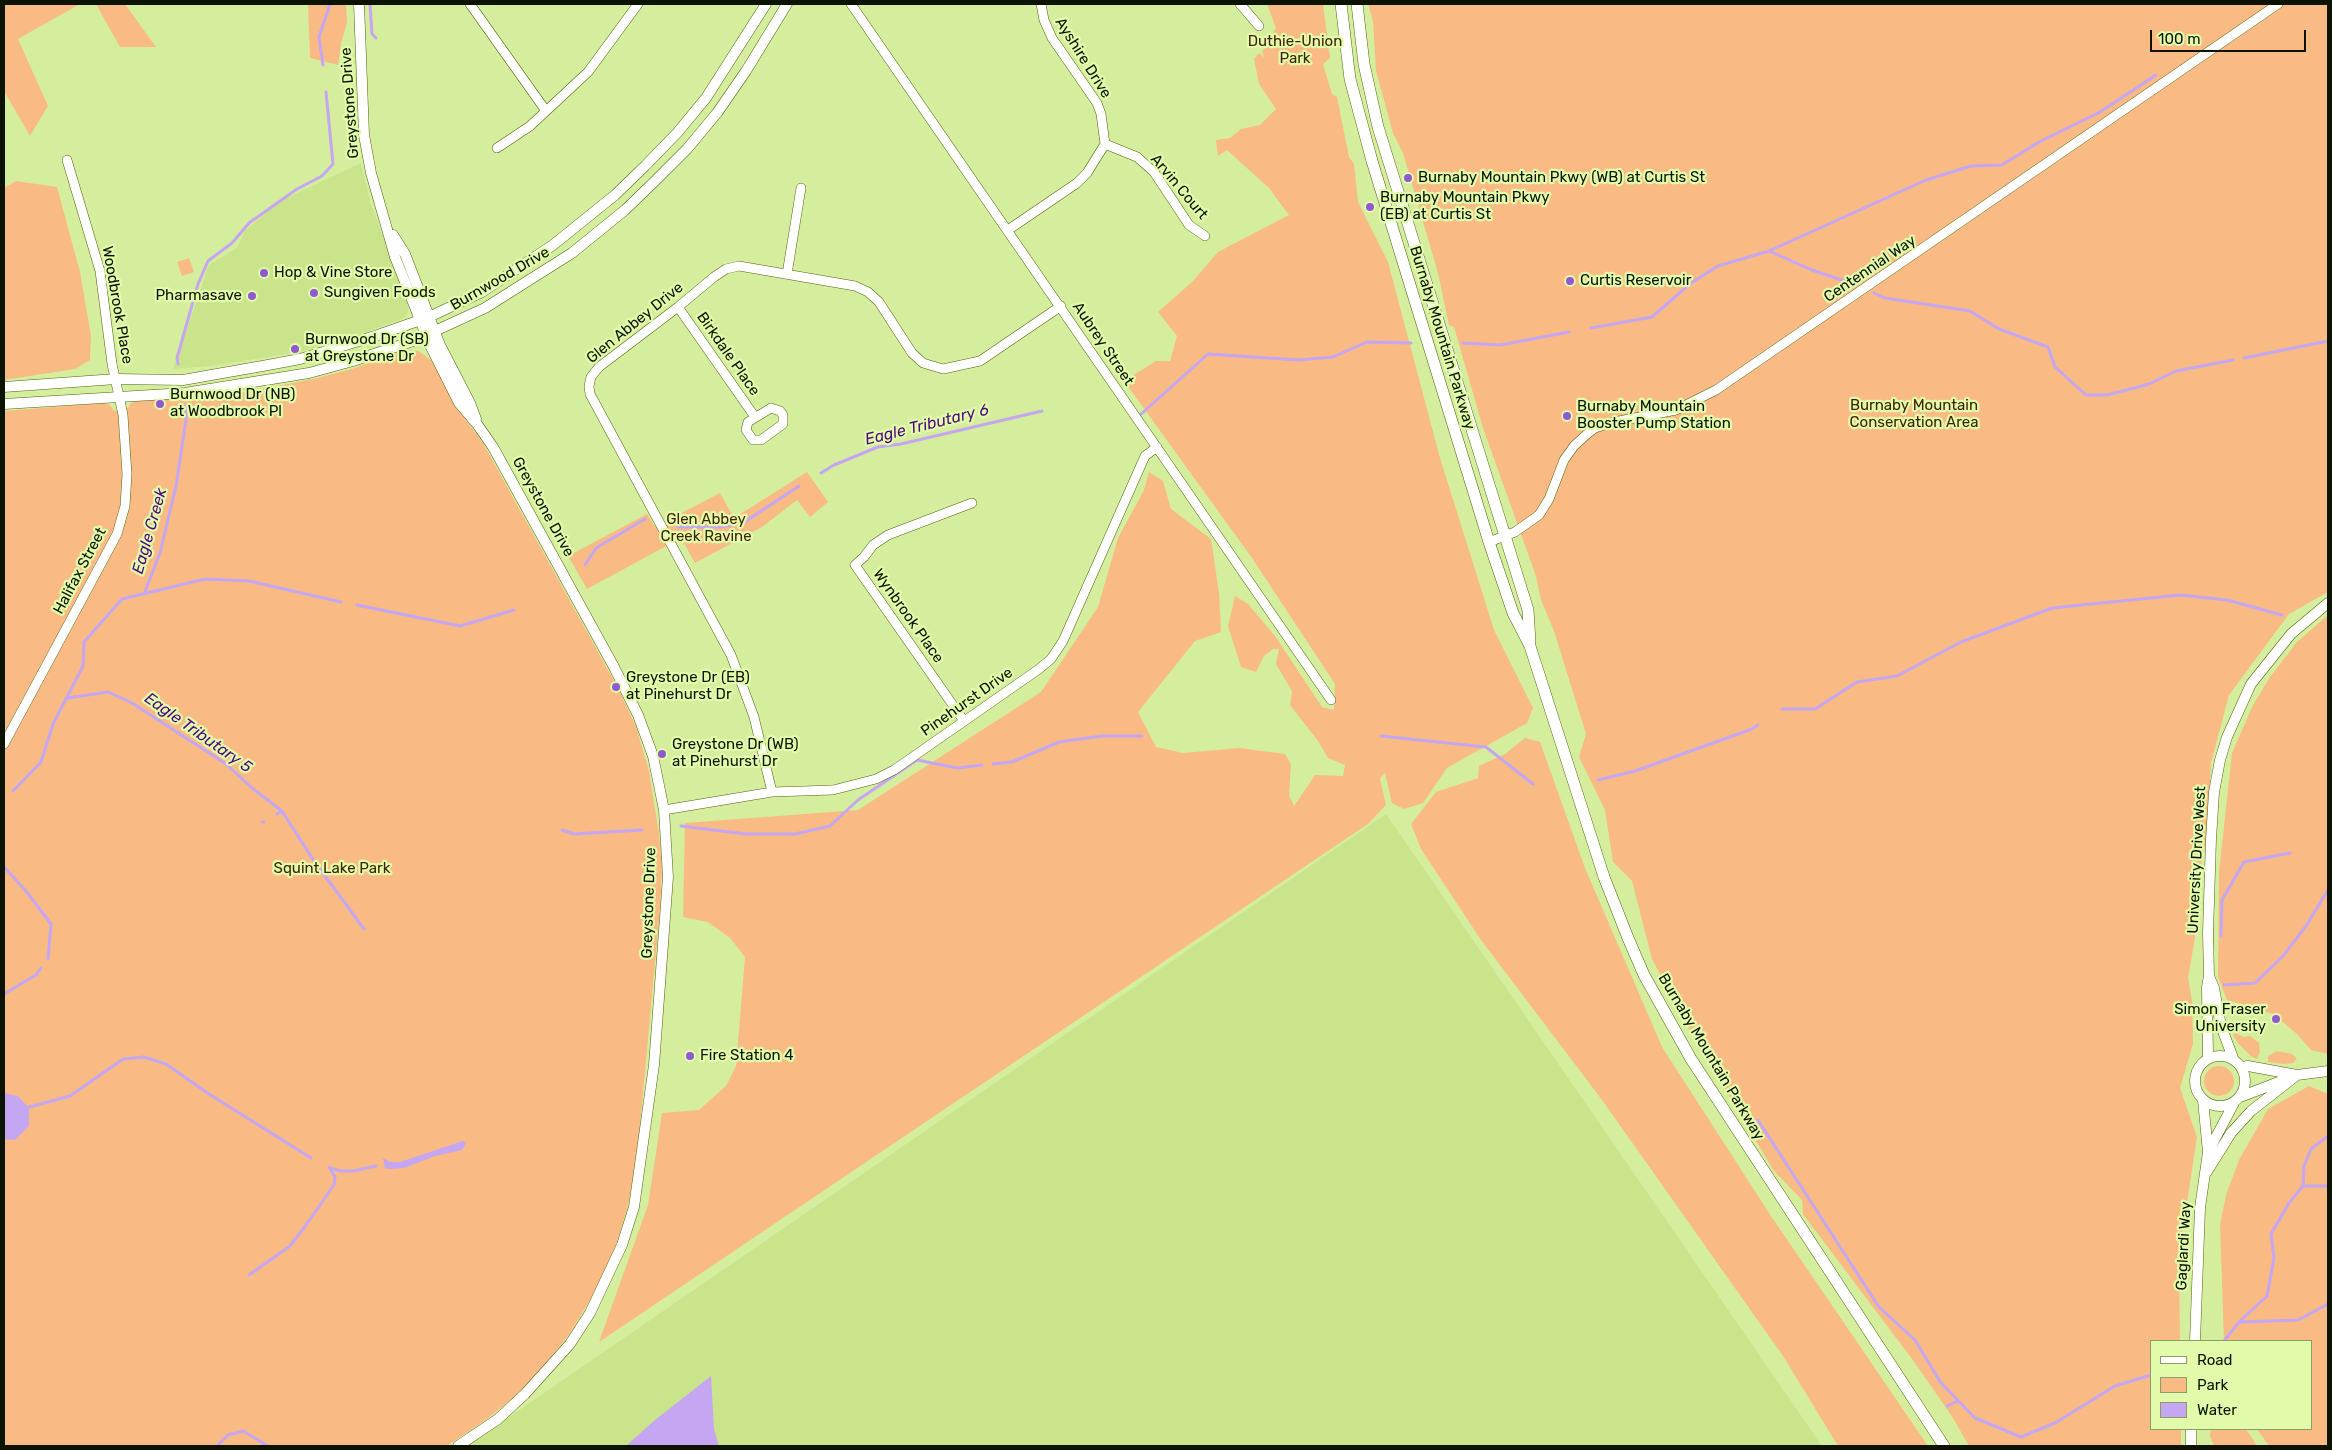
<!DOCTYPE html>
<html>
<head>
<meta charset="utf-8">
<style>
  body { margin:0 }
  #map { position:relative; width:2332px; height:1450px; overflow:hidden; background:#d5ee9d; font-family:Rubik,sans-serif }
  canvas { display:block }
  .frame { position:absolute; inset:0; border:5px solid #0c1300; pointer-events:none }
  .legend { position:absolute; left:2150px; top:1340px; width:162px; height:90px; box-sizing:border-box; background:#e2fbaa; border:1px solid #8c9e66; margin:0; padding:6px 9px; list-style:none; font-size:15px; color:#0c1300 }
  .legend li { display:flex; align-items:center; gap:10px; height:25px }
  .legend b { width:25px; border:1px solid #8c9e66 }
  .scale { position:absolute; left:2150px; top:30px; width:156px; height:22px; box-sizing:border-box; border:2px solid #0c1300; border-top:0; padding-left:6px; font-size:15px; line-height:18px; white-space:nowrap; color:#0c1300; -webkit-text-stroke:4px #e2fbaa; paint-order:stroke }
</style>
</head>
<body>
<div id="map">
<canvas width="2332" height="1450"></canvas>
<div class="frame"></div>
<ul class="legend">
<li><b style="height:6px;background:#fff"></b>Road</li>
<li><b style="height:14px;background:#f9bb83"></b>Park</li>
<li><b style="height:14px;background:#c5a6f3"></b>Water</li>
</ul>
<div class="scale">100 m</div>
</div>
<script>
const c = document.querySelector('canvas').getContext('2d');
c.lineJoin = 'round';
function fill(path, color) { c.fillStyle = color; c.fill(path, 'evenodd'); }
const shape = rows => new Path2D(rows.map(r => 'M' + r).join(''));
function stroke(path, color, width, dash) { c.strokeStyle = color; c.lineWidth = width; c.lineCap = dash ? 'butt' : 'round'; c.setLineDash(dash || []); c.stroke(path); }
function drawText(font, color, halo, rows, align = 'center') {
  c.font = font + ' Rubik,sans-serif'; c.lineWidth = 4.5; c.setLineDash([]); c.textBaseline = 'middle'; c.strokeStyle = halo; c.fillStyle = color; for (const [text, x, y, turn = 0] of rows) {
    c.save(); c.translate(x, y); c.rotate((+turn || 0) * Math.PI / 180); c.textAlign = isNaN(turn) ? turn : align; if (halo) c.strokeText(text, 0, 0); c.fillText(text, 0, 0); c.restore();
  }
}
const built = shape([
  [361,163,371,205,408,302,408,312,404,318,341,341,294,353,210,366,173,369,209,265,238,247,244,231,268,212,270,206],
  [1386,814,1822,1446,467,1446]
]);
const green = shape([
  [4,4,80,4,18,39,48,106,30,136,4,91],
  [96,4,125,4,156,47,120,47],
  [308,4,346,4,347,23,341,43,338,65,310,58],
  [1267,4,1323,4,1330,58,1323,64,1332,94,1337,97,1349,157,1354,164,1358,202,1388,262,1440,458,1494,630,1533,708,1527,723,1447,768,1423,803,1404,809,1392,803,1385,773,1380,778,1386,805,1368,824,599,1342,648,1205,662,1113,699,1110,726,1086,736,1066,745,957,730,938,708,922,683,917,685,823,858,810,1041,692,1098,607,1118,538,1144,490,1149,472,1163,481,1171,509,1211,539,1219,593,1221,632,1195,641,1138,712,1156,747,1183,753,1239,748,1285,754,1291,764,1289,795,1294,806,1315,775,1343,776,1345,765,1328,758,1318,741,1290,705,1292,691,1276,664,1279,649,1273,649,1264,656,1256,672,1241,667,1228,626,1235,596,1248,604,1275,636,1322,707,1334,710,1335,684,1252,558,1124,381,1156,361,1170,361,1177,336,1158,312,1192,282,1218,252,1289,215,1269,188,1227,150,1218,156,1216,140,1230,138,1241,129,1260,125,1276,109,1259,84,1254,59,1259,53,1265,58,1262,52,1276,28],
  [1368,4,2328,4,2328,592,2289,614,2229,695,2211,763,2207,837,2194,897,2195,938,2188,978,2192,1001,2193,1044,2180,1088,2197,1137,2179,1255,2180,1341,2151,1341,2151,1429,2181,1429,2181,1446,1969,1446,1953,1418,1915,1363,1803,1214,1802,1200,1774,1171,1689,1029,1652,959,1632,881,1613,862,1605,810,1579,757,1586,734,1554,631,1541,600,1536,576,1483,428,1454,327,1449,325,1438,273,1403,153,1393,133,1376,71,1373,21],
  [16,181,57,187,80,272,91,336,90,360,75,369,4,380,4,188],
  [189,258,194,272,182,276,177,262],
  [404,350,418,351,431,360,464,417,483,443,619,690,636,727,649,771,659,834,662,867,660,908,636,1169,627,1209,615,1248,595,1292,570,1333,544,1366,515,1396,487,1419,447,1446,4,1446,4,411,104,403,110,405,114,411,128,408,131,403,137,401,252,391,313,379,352,369],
  [807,472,828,502,810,517,797,500,762,527,695,563,681,538,587,589,568,556,647,514,655,527,720,493,734,518],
  [2328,615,2328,1054,2311,1050,2297,1034,2273,1014,2227,1000,2218,977,2219,872,2232,753,2253,705,2270,677,2297,642],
  [1525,738,1540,742,1585,868,1662,1047,1771,1216,1928,1446,1838,1446,1783,1356,1602,1100,1481,940,1421,849,1411,824,1436,792,1478,778,1479,766,1505,754],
  [2236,1033,2243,1037,2250,1036,2259,1043,2260,1052,2257,1059,2251,1056,2238,1043,2233,1035],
  [2277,1051,2292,1054,2297,1059,2293,1063,2284,1064,2268,1062,2268,1056],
  '2204 1081a15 15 0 1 1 30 0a15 15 0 1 1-30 0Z',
  [2309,1086,2328,1094,2328,1446,2269,1446,2257,1429,2311,1429,2311,1341,2224,1341,2220,1225,2226,1195,2239,1160,2268,1109],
  [2211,1429,2246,1429,2257,1446,2214,1446,2210,1436]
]);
const water = shape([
  [4,1093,18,1096,29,1108,29,1126,15,1140,4,1139],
  [463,1141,466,1143,462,1150,435,1156,404,1168,389,1169,385,1168,383,1158,390,1162,400,1162],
  [711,1376,714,1429,719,1446,626,1446,655,1420]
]);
const stream = shape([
  [370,4,372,34,376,38],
  [323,65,319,37,330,4],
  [1769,251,1812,270,1856,285],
  [1874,293,1885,298,1970,311,1999,329,2048,347,2055,367,2086,395,2107,395,2149,384,2176,371,2233,360],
  [1591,328,1652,317,1691,283,1718,266,1769,251,1926,180,1971,166,2002,165,2039,142,2100,112,2156,75],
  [1463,343,1500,345,1569,332],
  [2244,358,2328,341],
  [178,364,177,358,198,284,208,261,232,243,249,223,297,189,322,176,333,164,326,92],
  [1140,415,1208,354,1299,360,1333,357,1367,342,1411,343],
  [821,473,834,465,878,447,901,444,1042,411],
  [678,527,721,527,743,523,799,486],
  [585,565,596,548,645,519],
  [144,594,160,553,176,486,186,420,185,406],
  [357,605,460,626,514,610],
  [68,698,108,692,132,703,226,764,252,788,282,811,314,861,364,929],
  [1782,709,1815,709,1857,682,1897,676,1961,642,2052,608,2180,595,2227,600,2282,615],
  [1381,736,1486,747,1533,784],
  [993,764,1012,762,1059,742,1102,736,1142,736],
  [1598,780,1635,771,1752,729,1758,725],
  [13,791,41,762,53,724,83,666,84,642,122,599,205,579,249,581,341,602],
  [277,814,282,811],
  [262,822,264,822],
  [681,826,746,834,795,834,830,826,858,800,917,760,957,768,982,765],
  [562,830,574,834,642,830],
  [4,867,26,891,51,924,48,959],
  [2221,936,2222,900,2244,862,2290,853],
  [2224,985,2255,983,2283,956,2306,926,2328,890],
  [4,994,36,975,41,968],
  [26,1108,70,1096,123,1059,144,1057,166,1064,209,1094,311,1158],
  [1758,1120,1879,1307,1915,1340,1941,1383,1975,1418,2021,1437,2055,1423,2115,1386,2151,1375],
  [330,1168,341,1171,353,1171,376,1166],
  [2303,1186,2328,1186],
  [249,1275,290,1246,306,1225,334,1185,335,1177,329,1167],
  [2240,1322,2298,1320,2328,1304],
  [2224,1341,2239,1322,2267,1296,2274,1258,2271,1234,2289,1203,2303,1186,2304,1166,2311,1149,2328,1136],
  [1947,1406,1958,1401],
  [217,1446,228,1435,243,1431,268,1446]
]);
const minor = shape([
  [470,4,546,111],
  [851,4,1331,700],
  [1240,4,1259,26],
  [1105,144,1137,157,1154,172,1189,225,1205,236],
  [497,148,530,126,588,72,638,4],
  [1008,230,1077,183,1087,173,1105,144,1101,114,1097,103,1052,38,1044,20,1041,4],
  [787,274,801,188],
  [678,307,755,417],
  [771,408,780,411,783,415,783,424,761,440,753,440,746,430,748,422,771,408],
  [1489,542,1515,532,1539,515,1549,499,1564,460,1574,446,1587,434,1595,428,1614,422,1676,410,1716,390,2278,4],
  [964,721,855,565,864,557,873,545,888,535,972,503],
  [4,744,117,534,125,506,127,474,123,415,112,364,100,271,67,160],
  [772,792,754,717,731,655,590,394,589,386,591,377,599,367,678,307,714,277,726,269,739,266,855,286,868,292,879,302,912,353,923,363,943,369,980,361,1061,306],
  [664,810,772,792,833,790,876,779,894,770,1039,669,1051,659,1063,641,1145,456,1157,447]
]);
const tertiary = shape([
  [359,4,364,135,371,173,395,257,430,345,459,403,477,424,493,447,614,667,638,715,653,756,664,810,668,877,654,1065,634,1207,622,1245,590,1313,570,1344,525,1394,498,1419,458,1446],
  [393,235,405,254,440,345,470,403,476,419],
  [4,387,116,379,183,380,268,365,300,359,375,336,429,317,482,292,553,245,615,195,645,166,677,133,706,98,766,4],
  [4,404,185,393,309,373,353,361,413,341,485,308,572,253,625,210,655,181,687,149,717,113,746,71,787,4],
  [2209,976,2214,988,2221,1026,2233,1058],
  '2195 1081a25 25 0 1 1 50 0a25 25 0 1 1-50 0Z',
  [2208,1058,2207,987,2209,976,2208,933,2211,839,2214,792,2220,760,2227,737,2251,684,2291,634,2328,603],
  [2241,1067,2248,1066,2297,1075],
  [2240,1097,2297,1075,2328,1071],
  [2208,1152,2234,1103],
  [2206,1173,2231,1133,2251,1111,2297,1075],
  [2195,1341,2200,1208,2208,1152,2203,1100],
  [2191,1446,2191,1429]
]);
const secondary = shape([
  [1341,4,1350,79,1372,161,1489,542,1513,613,1530,646,1604,877,1628,938,1644,975,1691,1059,1944,1446],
  [1357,4,1364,64,1378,127,1528,610,1530,642]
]);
const markers = [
  [1408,178,5,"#9159d1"],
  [1370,207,5,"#9159d1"],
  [264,273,5,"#9159d1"],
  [1570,281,5,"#9159d1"],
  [314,293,5,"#9159d1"],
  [252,296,5,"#9159d1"],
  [295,349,5,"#9159d1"],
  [160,404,5,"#9159d1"],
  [1567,416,5,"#9159d1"],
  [616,687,5,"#9159d1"],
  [662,754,5,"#9159d1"],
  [2276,1019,5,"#9159d1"],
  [690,1056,5,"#9159d1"]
];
const parkNames = [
  ["Duthie-Union",1295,42],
  ["Park",1295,59],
  ["Burnaby Mountain",1914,406],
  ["Conservation Area",1914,423],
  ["Glen Abbey",706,520],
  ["Creek Ravine",706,537],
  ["Squint Lake Park",332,869]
];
const streetNames = [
  ["Ayshire Drive",1083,58,58],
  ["Greystone Drive",350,103,-94],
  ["Arvin Court",1179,187,50],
  ["Centennial Way",1870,269,-34],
  ["Burnwood Drive",500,279,-30],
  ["Woodbrook Place",117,305,80],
  ["Glen Abbey Drive",635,323,-39],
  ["Burnaby Mountain Parkway",1442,338,73],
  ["Aubrey Street",1103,344,56],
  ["Birkdale Place",728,354,55],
  ["Greystone Drive",543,507,61],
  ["Halifax Street",80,571,-62],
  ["Wynbrook Place",908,616,55],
  ["Pinehurst Drive",967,702,-35],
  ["University Drive West",2197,860,-87],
  ["Greystone Drive",649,903,-88],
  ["Burnaby Mountain Parkway",1711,1057,59],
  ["Gaglardi Way",2184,1246,-87]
];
const poiNames = [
  ["Burnaby Mountain Pkwy (WB) at Curtis St",1418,178],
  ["Burnaby Mountain Pkwy",1380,198],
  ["(EB) at Curtis St",1380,215],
  ["Hop & Vine Store",274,273],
  ["Curtis Reservoir",1580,281],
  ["Sungiven Foods",324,293],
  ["Pharmasave",242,296,"right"],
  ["Burnwood Dr (SB)",305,340],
  ["at Greystone Dr",305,357],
  ["Burnwood Dr (NB)",170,395],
  ["at Woodbrook Pl",170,412],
  ["Burnaby Mountain",1577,407],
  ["Booster Pump Station",1577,424],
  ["Greystone Dr (EB)",626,678],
  ["at Pinehurst Dr",626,695],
  ["Greystone Dr (WB)",672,745],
  ["at Pinehurst Dr",672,762],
  ["Simon Fraser",2266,1010,"right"],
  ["University",2266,1027,"right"],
  ["Fire Station 4",700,1056]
];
const waterNames = [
  ["Eagle Tributary 6",927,425,-14],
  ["Eagle Creek",150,531,-74],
  ["Eagle Tributary 5",198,733,35]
];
fill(built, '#c9e48b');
fill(green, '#f9bb83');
fill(water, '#c5a6f3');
stroke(stream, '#c5a6f3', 3);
stroke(minor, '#50640f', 10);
stroke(tertiary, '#50640f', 11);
stroke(secondary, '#50640f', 12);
stroke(minor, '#fff', 9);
stroke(tertiary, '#fff', 10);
stroke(secondary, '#fff', 11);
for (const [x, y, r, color] of markers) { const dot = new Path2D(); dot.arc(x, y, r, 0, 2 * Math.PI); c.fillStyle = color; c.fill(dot); stroke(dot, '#e2fbaa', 2); }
drawText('15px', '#412100', '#e2fbaa', parkNames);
drawText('15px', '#0c1300', '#e2fbaa', streetNames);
drawText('15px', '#0c1300', '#e2fbaa', poiNames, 'left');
drawText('italic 16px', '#4d0a80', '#e2fbaa', waterNames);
</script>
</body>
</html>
